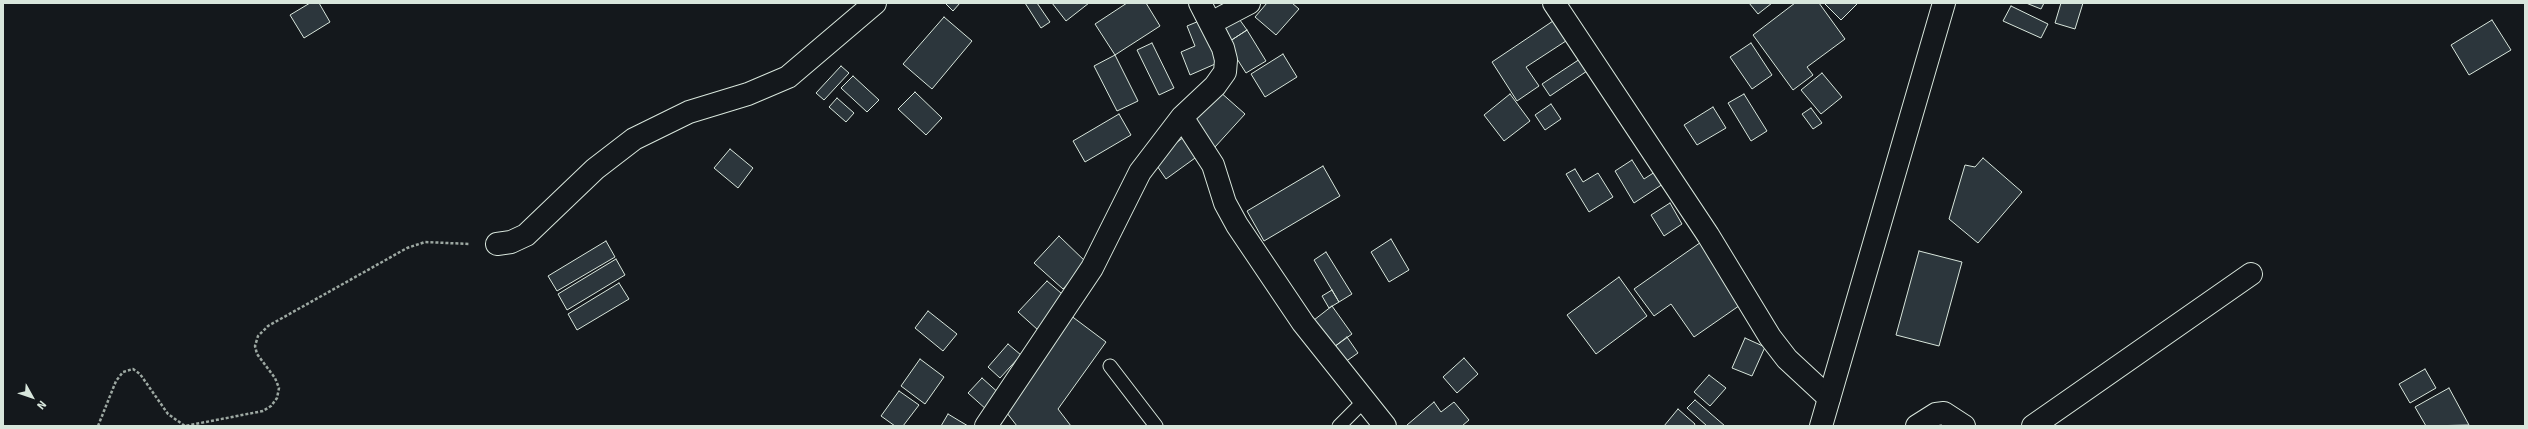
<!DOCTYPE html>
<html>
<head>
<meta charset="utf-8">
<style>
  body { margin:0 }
  #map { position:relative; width:2528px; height:429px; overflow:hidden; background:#14181c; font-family:Signika,sans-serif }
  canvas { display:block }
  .frame { position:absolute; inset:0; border:4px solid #d8e6dc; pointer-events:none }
  .north { position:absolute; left:12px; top:377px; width:40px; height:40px; -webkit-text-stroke:3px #14181c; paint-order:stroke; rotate:130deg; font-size:11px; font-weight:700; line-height:16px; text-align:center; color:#d8e6dc }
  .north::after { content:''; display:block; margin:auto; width:14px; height:18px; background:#d8e6dc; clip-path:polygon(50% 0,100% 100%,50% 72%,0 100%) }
</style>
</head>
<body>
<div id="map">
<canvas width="2528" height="429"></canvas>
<div class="frame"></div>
<div class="north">N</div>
</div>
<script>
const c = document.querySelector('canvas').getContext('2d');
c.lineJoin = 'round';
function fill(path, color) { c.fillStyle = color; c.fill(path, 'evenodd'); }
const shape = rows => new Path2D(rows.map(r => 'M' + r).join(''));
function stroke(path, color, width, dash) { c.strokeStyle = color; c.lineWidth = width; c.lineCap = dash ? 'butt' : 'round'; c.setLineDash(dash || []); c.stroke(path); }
const building = shape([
  [310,3,319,3,330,22,304,38,290,15,310,3],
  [945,3,960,3,953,11,945,3],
  [1025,3,1037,3,1050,22,1041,28,1025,3],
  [1052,3,1089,3,1066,21,1052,3],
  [1127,3,1146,3,1160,26,1115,55,1095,24,1127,3],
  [1267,3,1292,3,1299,9,1276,35,1255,17,1267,3],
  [1749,3,1772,3,1758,14,1749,3],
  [1795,3,1819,3,1845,39,1807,67,1813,75,1793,90,1753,35,1795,3],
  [1824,3,1858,3,1841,20,1824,3],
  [2026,3,2044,3,2041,9,2026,3],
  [2061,3,2083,3,2075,29,2055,23,2061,3],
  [2011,6,2048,24,2041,38,2003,21,2011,6],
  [1237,16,1247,30,1227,43,1218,29,1237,16],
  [944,17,972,41,932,89,903,64,944,17],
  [1204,19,1222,61,1190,75,1181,52,1195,46,1187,26,1204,19],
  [1556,19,1569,39,1526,67,1539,86,1517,101,1492,62,1556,19],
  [2492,20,2511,50,2469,75,2451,45,2492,20],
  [1247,30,1266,61,1246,73,1227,43,1247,30],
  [1152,43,1174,88,1159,95,1137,50,1152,43],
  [1751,43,1772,75,1752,89,1730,57,1751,43],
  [1283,54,1297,77,1265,97,1251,74,1283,54],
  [1115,55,1138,101,1117,111,1094,66,1115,55],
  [1583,57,1590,69,1550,96,1542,84,1583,57],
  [841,66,849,73,824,100,816,93,841,66],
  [1822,73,1842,97,1821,114,1801,90,1822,73],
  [853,76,879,100,867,112,841,88,853,76],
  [1219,91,1245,114,1215,147,1190,124,1219,91],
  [915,92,942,118,926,135,898,109,915,92],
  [1510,94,1530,121,1504,141,1484,115,1510,94],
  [1744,94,1767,131,1751,141,1728,103,1744,94],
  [837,98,854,113,846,122,829,107,837,98],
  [1551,104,1561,119,1545,130,1535,115,1551,104],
  [1713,107,1726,128,1697,145,1684,125,1713,107],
  [1811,108,1822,123,1813,129,1802,114,1811,108],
  [1119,114,1131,135,1085,162,1073,141,1119,114],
  [1188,134,1202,153,1166,179,1153,160,1188,134],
  [730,149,753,168,738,188,714,168,730,149],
  [1983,158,2022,192,1978,243,1949,219,1965,165,1975,167,1983,158],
  [1632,160,1644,179,1658,170,1666,182,1634,203,1615,171,1632,160],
  [1323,166,1340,196,1264,241,1247,211,1323,166],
  [1575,169,1583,182,1598,173,1613,197,1589,212,1566,174,1575,169],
  [1670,203,1682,224,1664,236,1651,215,1670,203],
  [1059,236,1087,263,1063,289,1034,263,1059,236],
  [1391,239,1409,270,1389,282,1371,252,1391,239],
  [1704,240,1746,301,1694,337,1671,304,1654,316,1634,289,1704,240],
  [606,241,615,257,557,291,548,276,606,241],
  [1919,251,1962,262,1939,346,1896,335,1919,251],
  [1326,252,1352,294,1339,302,1314,260,1326,252],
  [616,259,625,275,567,310,558,294,616,259],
  [1619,277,1647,316,1596,354,1567,315,1619,277],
  [1047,281,1068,299,1038,330,1018,312,1047,281],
  [619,283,629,299,577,330,568,314,619,283],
  [1332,290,1339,302,1329,308,1322,296,1332,290],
  [1332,306,1352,334,1334,347,1314,320,1332,306],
  [928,311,957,334,943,351,915,328,928,311],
  [1070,315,1106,342,1058,409,1071,426,1017,426,1003,408,1070,315],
  [1347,337,1358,353,1345,362,1334,347,1347,337],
  [1745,338,1765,347,1752,376,1732,368,1745,338],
  [1008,344,1021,355,1000,378,988,367,1008,344],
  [1464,358,1478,374,1457,393,1443,377,1464,358],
  [920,359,944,377,925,404,901,386,920,359],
  [2425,369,2436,388,2410,403,2399,384,2425,369],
  [1709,375,1726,388,1710,406,1694,392,1709,375],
  [982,378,1001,395,987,410,968,393,982,378],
  [2449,388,2469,425,2426,426,2415,407,2449,388],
  [899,391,919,405,903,426,895,426,881,416,899,391],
  [1695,400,1725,426,1707,426,1687,408,1695,400],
  [1434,402,1441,412,1454,402,1469,420,1462,426,1408,426,1407,425,1434,402],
  [1678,409,1695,424,1694,426,1664,426,1678,409],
  [948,414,968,426,941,426,948,414]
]);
const path = shape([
  [98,426,116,381,123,372,133,369,140,374,168,414,185,426,263,411,271,406,277,398,279,388,275,378,257,354,255,346,258,336,268,326,407,248,425,242,470,244]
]);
const service = shape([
  [1110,366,1156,426],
  [1339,426,1364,401]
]);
const minor = shape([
  [1554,3,1708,235,1770,337,1787,359,1829,398],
  [1211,23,1249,3],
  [1182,117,1213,165,1225,203,1237,225,1303,323,1385,426],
  [497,244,511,242,526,235,595,169,634,139,689,112,748,94,788,77,875,3],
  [986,426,1092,268,1140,172,1182,117,1215,86,1225,72,1226,60,1223,48,1200,3],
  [1917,426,1936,414,1944,413,1964,426],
  [2033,426,2251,274]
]);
const tertiary = shape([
  [1821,426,1944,3]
]);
fill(building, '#2c363c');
stroke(building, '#d8e6dc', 1);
stroke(service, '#d8e6dc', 15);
stroke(minor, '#d8e6dc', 24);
stroke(tertiary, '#d8e6dc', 24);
stroke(path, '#9da8a2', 2.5, [3, 2]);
stroke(service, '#14181c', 13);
stroke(minor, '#14181c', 22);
stroke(tertiary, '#14181c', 22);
</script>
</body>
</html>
